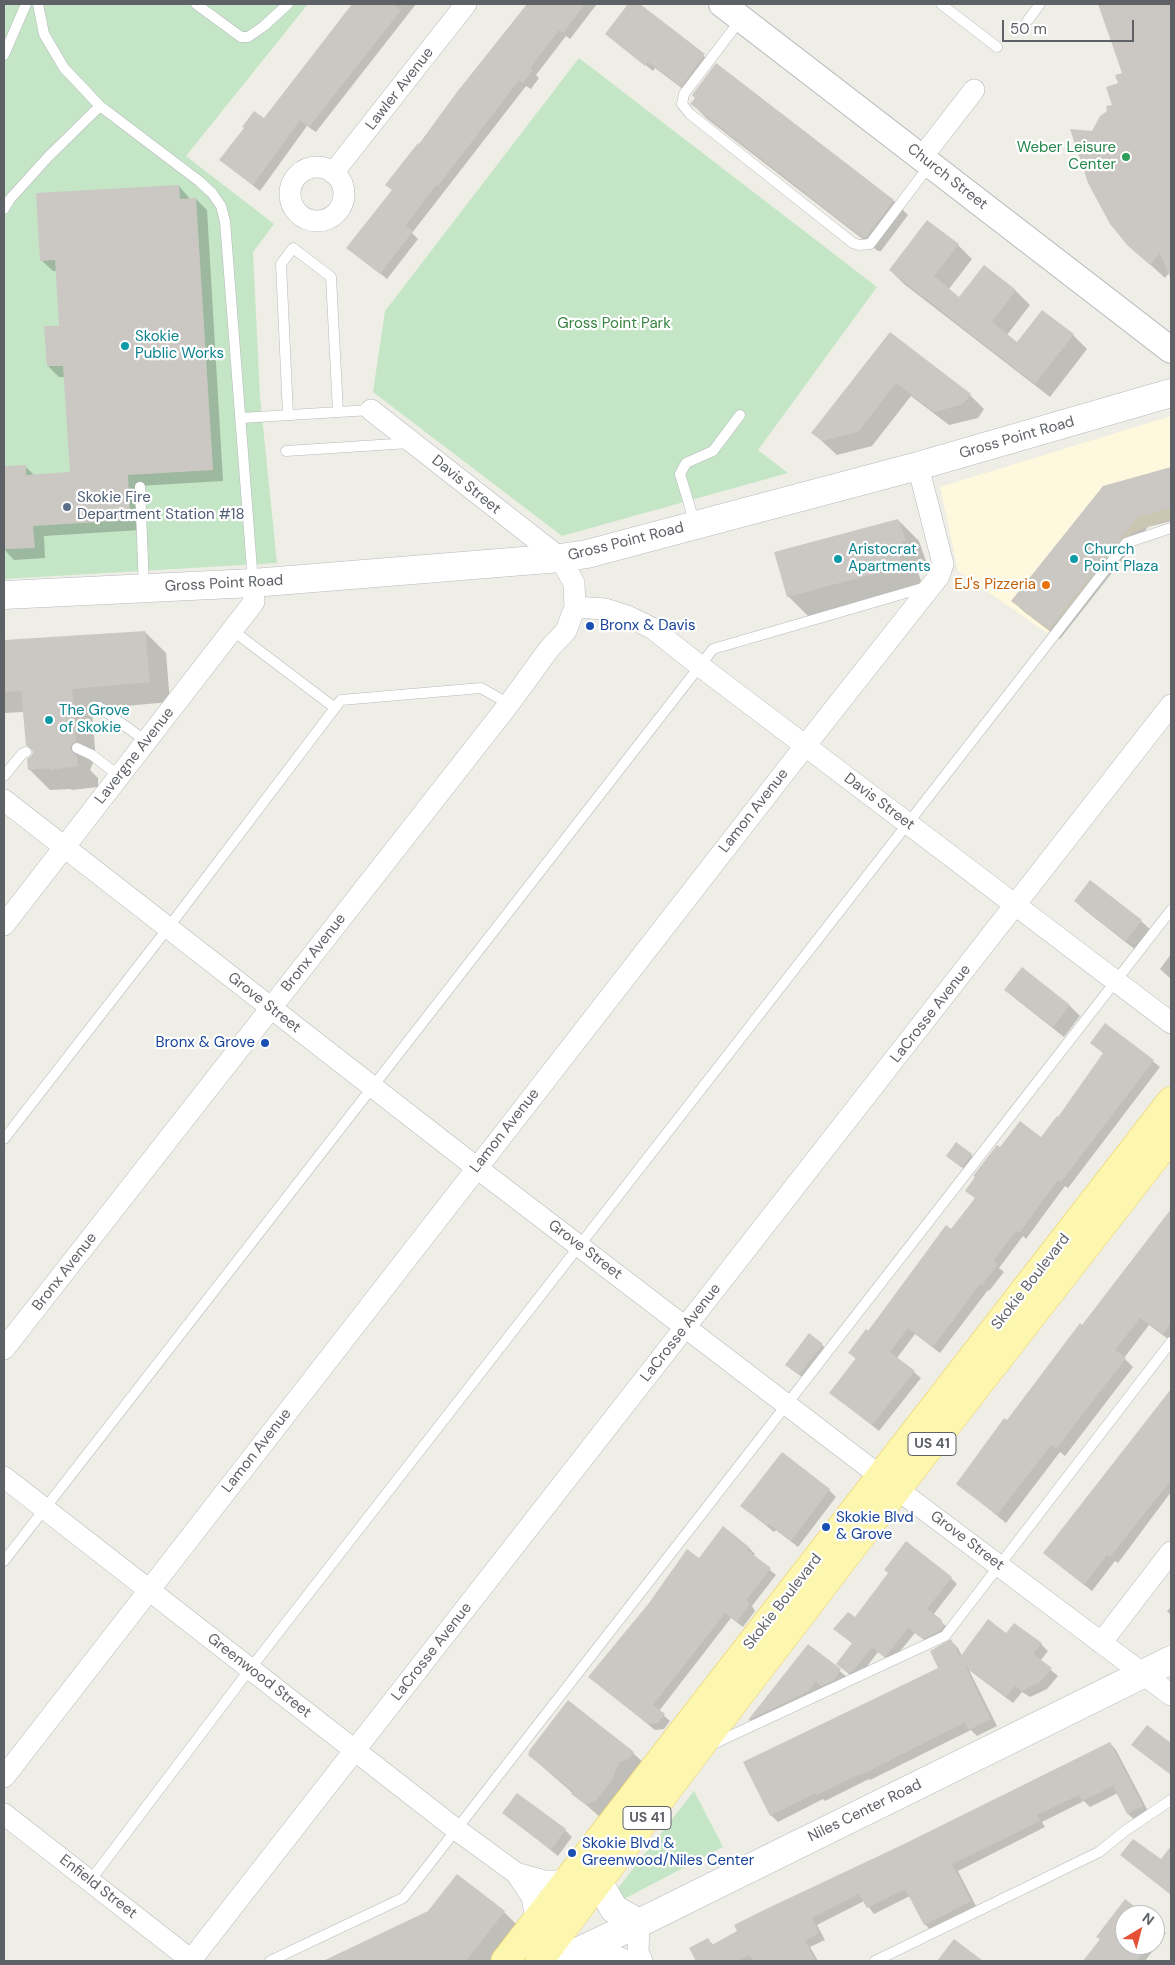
<!DOCTYPE html>
<html>
<head>
<meta charset="utf-8">
<style>
  body { margin:0 }
  #map { position:relative; width:1175px; height:1965px; overflow:hidden; background:#efeee6; font-family:"DM Sans",sans-serif }
  canvas { display:block }
  .frame { position:absolute; inset:0; border:5px solid #5e6166; pointer-events:none }
  .north { position:absolute; left:1115px; top:1905px; width:50px; height:50px; box-sizing:border-box; background:#fff; border:1px solid #bfc0c2; border-radius:50%; rotate:37deg; font-size:14px; font-weight:700; line-height:20px; text-align:center; color:#5e6166 }
  .north::after { content:''; display:block; margin:auto; width:18px; height:22px; background:#e55137; clip-path:polygon(50% 0,100% 100%,50% 72%,0 100%) }
  .scale { position:absolute; left:1002px; top:20px; width:132px; height:22px; box-sizing:border-box; border:2px solid #5e6166; border-top:0; padding-left:6px; font-size:15px; line-height:18px; white-space:nowrap; color:#5e6166; -webkit-text-stroke:4px #fff; paint-order:stroke }
</style>
</head>
<body>
<div id="map">
<canvas width="1175" height="1965"></canvas>
<div class="frame"></div>
<div class="north">N</div>
<div class="scale">50 m</div>
</div>
<script>
const c = document.querySelector('canvas').getContext('2d');
c.lineJoin = 'round';
function fill(path, color) { c.fillStyle = color; c.fill(path, 'evenodd'); }
const shape = rows => new Path2D(rows.map(r => 'M' + r).join(''));
function stroke(path, color, width, dash) { c.strokeStyle = color; c.lineWidth = width; c.lineCap = dash ? 'butt' : 'round'; c.setLineDash(dash || []); c.stroke(path); }
function drawText(font, color, halo, rows, align = 'center') {
  c.font = font + ' "DM Sans",sans-serif'; c.lineWidth = 4.5; c.setLineDash([]); c.textBaseline = 'middle'; c.strokeStyle = halo; c.fillStyle = color; for (const [text, x, y, turn = 0] of rows) {
    c.save(); c.translate(x, y); c.rotate((+turn || 0) * Math.PI / 180); c.textAlign = isNaN(turn) ? turn : align; if (halo) c.strokeText(text, 0, 0); c.fillText(text, 0, 0); c.restore();
  }
}
const commercial = shape([
  [1171,416,1171,519,1133,532,1047,633,958,571,940,487]
]);
const green = shape([
  [4,4,308,4,186,156,274,224,253,252,260,397,277,563,4,579],
  [579,58,877,287,758,450,788,473,562,536,373,392,385,311],
  [694,1791,723,1847,626,1898,622,1898,618,1891,618,1888]
]);
const shadow = shape([
  [353,4,416,4,316,132,307,126,260,191,228,166],
  [528,4,597,4,570,39,566,36,536,75,539,78,531,89,526,86,412,233,418,239,387,279,348,248,393,191,419,146,458,93],
  [630,4,637,4,711,62,688,93,655,68,653,71,607,34],
  [1102,4,1171,4,1171,279,1169,273,1165,278,1129,245,1093,132,1114,105,1123,74,1101,8],
  [717,64,894,201,908,215,881,251,878,251,706,118,692,103],
  [179,186,190,199,196,199,207,210,223,481,138,486,141,530,44,536,45,558,14,560,4,549,4,467,25,466,35,476,71,473,65,377,59,377,48,366,60,327,57,271,53,271,41,260],
  [958,245,972,259,949,289,960,298,984,266,1016,291,1030,305,1007,335,1018,343,1073,335,1087,349,1050,397,904,284,890,270],
  [890,333,970,395,984,409,978,418,949,425,911,396,872,446,837,455,813,433],
  [1171,468,1171,521,1148,527,1060,639,1023,611,1013,601,1103,487],
  [898,520,919,541,926,561,916,566,923,587,809,617,788,596],
  [145,632,166,653,170,702,92,709,96,762,93,763,90,770,98,778,98,787,72,790,70,789,50,790,29,769,34,752,27,745,24,712,4,713,4,641],
  [1090,882,1141,921,1152,931,1137,951,1086,911,1075,901],
  [1171,954,1171,979,1160,969],
  [1022,969,1070,1006,1080,1016,1064,1037,1017,1000,1006,990],
  [1106,1024,1160,1067,1068,1188,1065,1186,1026,1239,1023,1236,999,1268,1004,1272,989,1291,988,1290,940,1353,915,1334,897,1358,921,1378,879,1431,831,1393,856,1359,850,1353,951,1231,976,1199,967,1191,1000,1149,1041,1139,1086,1083,1104,1054,1092,1043],
  [957,1144,975,1158,966,1170,951,1158],
  [1171,1211,1171,1341,1149,1325,1124,1358,1133,1367,1065,1456,1060,1452,1006,1523,958,1484,1123,1275],
  [822,1345,825,1348,802,1377,790,1368],
  [1171,1391,1171,1492,1118,1563,1115,1561,1092,1591,1044,1553],
  [829,1490,836,1497,798,1547,776,1530,774,1532,749,1512],
  [723,1528,749,1548,755,1554,753,1556,776,1575,752,1606,755,1611,743,1627,731,1618,659,1711,670,1721,664,1729,655,1730,589,1677,699,1560],
  [951,1578,957,1584,933,1615,947,1627,950,1632,930,1644,915,1633,891,1662,878,1652,859,1677,855,1679,837,1664,853,1644,835,1629],
  [1171,1607,1171,1615,1167,1611],
  [1007,1635,1041,1644,1048,1651,1040,1661,1058,1676,1047,1689,1030,1697,1022,1692,1013,1703,969,1670,997,1726,977,1736,971,1730,870,1780,869,1779,825,1801,823,1799,778,1822,771,1815,940,1669,951,1641,958,1648,962,1656],
  [809,1646,847,1677,829,1692,823,1687,815,1698,756,1726,749,1720],
  [568,1702,633,1753,647,1766,600,1817,528,1754],
  [1110,1743,1116,1750,1149,1813,1135,1820,1128,1814,1118,1793,1090,1807,1084,1801,1042,1822,1045,1827,958,1871,977,1908,931,1931,925,1924,910,1896,874,1914,864,1901,817,1925,825,1940,810,1947,818,1961,698,1961,691,1948,708,1940,714,1945,905,1845],
  [504,1813,565,1830,572,1837,558,1856],
  [1125,1901,1144,1915,1125,1915,1125,1945,1155,1945,1155,1923,1166,1933,1145,1961,1085,1961,1101,1940],
  [429,1912,504,1912,525,1933,503,1961,326,1961]
]);
const building = shape([
  [352,4,393,4,401,10,309,127,300,120,253,185,219,160,244,128,242,127,254,111,264,118],
  [527,4,585,4,563,33,559,30,530,68,533,70,523,83,519,80,438,186,436,185,405,226,413,231,380,274,346,248,392,190,385,185,418,143,419,144,457,92],
  [628,4,640,4,705,54,681,87,648,62,645,66,605,34],
  [1098,4,1171,4,1171,279,1160,253,1150,265,1128,246,1110,224,1088,183,1070,129,1092,131,1100,116,1107,111,1106,106,1112,105,1106,87,1118,83,1115,75,1122,73],
  [716,63,894,200,866,237,863,238,692,105,690,104,695,98,692,95],
  [179,185,180,199,196,198,213,470,128,475,130,520,33,526,35,548,4,549,4,466,26,465,26,475,70,472,63,366,47,366,44,326,59,326,55,260,40,261,36,193],
  [927,220,959,244,934,276,959,297,984,265,1016,290,992,322,1017,342,1042,310,1074,334,1035,384,889,270],
  [890,332,971,394,963,404,934,412,896,383,858,432,822,441,811,433],
  [1171,467,1171,508,1138,517,1049,629,1011,601,1103,486],
  [898,519,906,540,896,545,903,566,787,597,774,552],
  [145,631,150,682,72,689,76,741,73,743,70,748,72,752,77,756,78,766,50,770,50,768,28,770,27,759,31,756,33,752,30,747,26,745,21,691,4,692,4,640],
  [1090,880,1142,920,1126,941,1074,901],
  [1022,967,1070,1005,1053,1027,1004,990],
  [1105,1023,1154,1060,1061,1182,1058,1180,1019,1233,1016,1231,993,1261,998,1264,982,1285,980,1284,933,1347,908,1328,890,1352,915,1371,872,1425,829,1393,856,1358,848,1353,866,1329,868,1331,946,1225,951,1229,975,1198,965,1191,975,1177,973,1176,997,1145,1000,1147,1020,1121,1041,1137,1057,1116,1058,1117,1103,1053,1090,1043],
  [956,1142,972,1154,962,1168,946,1156],
  [1171,1209,1171,1323,1163,1334,1140,1318,1115,1350,1126,1358,1056,1449,1051,1445,997,1515,956,1484,1004,1418,1007,1420,1080,1323,1082,1325],
  [809,1333,823,1344,799,1375,785,1365],
  [1171,1389,1171,1480,1110,1557,1107,1555,1084,1585,1043,1553],
  [782,1452,830,1489,791,1541,769,1524,767,1526,740,1506],
  [723,1526,749,1547,747,1550,771,1568,747,1599,749,1605,737,1622,725,1613,653,1705,665,1714,658,1723,648,1724,588,1677,649,1603,687,1549,699,1558],
  [906,1541,952,1577,927,1609,941,1619,944,1626,941,1630,923,1639,908,1628,886,1656,884,1657,872,1647,853,1671,848,1673,836,1664,852,1643,833,1629,848,1612,855,1617,888,1573,884,1570],
  [988,1619,1006,1633,1014,1623,1042,1643,1033,1654,1052,1668,1040,1682,1022,1691,1015,1686,1006,1697,965,1666,991,1719,969,1730,965,1722,863,1774,862,1773,817,1795,816,1793,770,1816,743,1762,938,1668,930,1651,951,1639,960,1657],
  [808,1644,841,1669,833,1681,821,1686,816,1681,807,1693,806,1691,803,1694,748,1720],
  [568,1700,634,1752,629,1759,619,1762,612,1780,596,1800,586,1805,571,1794,573,1791,529,1756,529,1751],
  [1147,1725,1171,1743,1171,1775,1131,1745],
  [1110,1742,1143,1806,1127,1814,1113,1786,1082,1801,1079,1795,1037,1815,1040,1821,952,1864,971,1901,924,1925,905,1889,867,1908,859,1894,812,1918,819,1933,805,1941,816,1961,753,1961,749,1955,737,1961,696,1961,689,1948,708,1938,712,1945,737,1931,734,1925,764,1910,904,1844],
  [517,1793,566,1829,551,1850,502,1813],
  [1133,1839,1161,1859,1171,1846,1171,1895,1120,1855],
  [457,1874,505,1911,466,1961,323,1961,428,1911],
  [1125,1899,1146,1915,1125,1915,1125,1945,1149,1945,1137,1961,1083,1961,1100,1939,1096,1937],
  [954,1939,983,1961,937,1961]
]);
const service = shape([
  [38,4,44,34,64,68,100,106,199,181,212,193,221,206,225,221,253,582],
  [196,4,241,37,248,37,264,26,288,4],
  [941,4,997,47],
  [741,19,684,94,682,104,690,114,853,243,859,245,870,244,929,166],
  [1028,20,1040,4],
  [4,55,26,4],
  [4,209,10,199,48,157,100,106],
  [288,415,281,264,293,248,331,277,338,412],
  [241,418,371,410],
  [286,451,410,443],
  [140,487,144,587],
  [695,524,680,474,686,463,713,451,740,415],
  [232,630,335,708],
  [99,707,146,741],
  [77,748,92,755,119,776],
  [4,776,22,754,26,752],
  [4,1139,168,928,341,700,481,688,509,704],
  [4,1561,713,649,926,587],
  [711,1745,945,1636,1171,1342],
  [90,1881,250,1669,1126,543,1171,528],
  [270,1961,403,1898,1171,910],
  [875,1961,1099,1852,1125,1831,1171,1800]
]);
const minor = shape([
  [922,157,974,90],
  '290 194a27 27 0 1 1 54 0a27 27 0 1 1-54 0Z',
  [333,173,466,4],
  [575,607,605,609,627,616,652,628,700,666,1171,1023],
  [4,800,477,1168,897,1489,1171,1695],
  [4,925,254,602,253,583],
  [4,1349,509,704,549,649,566,631,575,607,574,583,560,558,371,410],
  [4,1477,457,1830,516,1873,545,1881,566,1881],
  [1101,1643,1171,1552],
  [4,1777,805,746,939,576,943,564,918,466],
  [4,1814,191,1960,1171,705],
  [516,1873,532,1897,536,1919],
  [639,1923,638,1952,642,1961],
  [586,1948,618,1957,627,1961]
]);
const tertiary = shape([
  [722,4,1171,350]
]);
const secondary = shape([
  [4,595,253,583,560,558,587,554,918,466,1171,393],
  [599,1883,614,1909,639,1923],
  [558,1961,639,1923,1171,1660]
]);
const primary = shape([
  [505,1961,1171,1101],
  [539,1961,695,1753,897,1489,1171,1137]
]);
const markers = [
  [1126,157,5,"#2e9e5b"],
  [125,346,5,"#0f9aa8"],
  [67,507,5,"#5c6f8a"],
  [838,559,5,"#0f9aa8"],
  [1074,559,5,"#0f9aa8"],
  [1046,585,5,"#e8710a"],
  [590,626,5,"#1a4fb4"],
  [49,720,5,"#0f9aa8"],
  [265,1043,5,"#1a4fb4"],
  [826,1527,5,"#1a4fb4"],
  [572,1853,5,"#1a4fb4"]
];
const shields = [
  [932,1444,48],
  [647,1818,48]
];
const shieldNames = [
  ["US 41",932,1444],
  ["US 41",647,1818]
];
const streetNames = [
  ["Lawler Avenue",400,89,-52],
  ["Church Street",947,177,38],
  ["Gross Point Road",1017,438,-16],
  ["Davis Street",466,485,39],
  ["Gross Point Road",626,542,-14],
  ["Gross Point Road",224,584,-3],
  ["Lavergne Avenue",135,756,-52],
  ["Davis Street",879,802,37],
  ["Lamon Avenue",754,811,-52],
  ["Bronx Avenue",314,953,-52],
  ["Grove Street",264,1003,38],
  ["LaCrosse Avenue",931,1014,-52],
  ["Lamon Avenue",505,1131,-52],
  ["Grove Street",585,1250,37],
  ["Bronx Avenue",65,1272,-52],
  ["Skokie Boulevard",1031,1282,-52],
  ["LaCrosse Avenue",681,1333,-52],
  ["Lamon Avenue",257,1451,-52],
  ["Grove Street",967,1541,37],
  ["Skokie Boulevard",783,1602,-52],
  ["LaCrosse Avenue",432,1652,-52],
  ["Greenwood Street",259,1676,38],
  ["Niles Center Road",865,1811,-26],
  ["Enfield Street",98,1887,38]
];
const leisureNames = [
  ["Weber Leisure",1116,148],
  ["Center",1116,165]
];
const parkNames = [
  ["Gross Point Park",614,324]
];
const cultureNames = [
  ["Skokie",135,337],
  ["Public Works",135,354],
  ["Aristocrat",848,550],
  ["Apartments",848,567],
  ["Church",1084,550],
  ["Point Plaza",1084,567],
  ["The Grove",59,711],
  ["of Skokie",59,728]
];
const serviceNames = [
  ["Skokie Fire",77,498],
  ["Department Station #18",77,515]
];
const foodNames = [
  ["EJ's Pizzeria",1036,585]
];
const transitNames = [
  ["Bronx & Davis",600,626],
  ["Bronx & Grove",255,1043,"right"],
  ["Skokie Blvd",836,1518],
  ["& Grove",836,1535],
  ["Skokie Blvd &",582,1844],
  ["Greenwood/Niles Center",582,1861]
];
fill(commercial, '#fdf8de');
fill(green, '#c4e6c6');
fill(shadow, '#0003');
fill(building, '#cbc8c3');
stroke(service, '#b6b8bc', 11);
stroke(minor, '#b6b8bc', 22);
stroke(tertiary, '#b6b8bc', 28);
stroke(secondary, '#b5b8bd', 29);
stroke(primary, '#eed061', 29);
stroke(service, '#fff', 10);
stroke(minor, '#fff', 21);
stroke(tertiary, '#fff', 26);
stroke(secondary, '#fff', 28);
stroke(primary, '#fdf6ae', 28);
for (const [x, y, r, color] of markers) { const dot = new Path2D(); dot.arc(x, y, r, 0, 2 * Math.PI); c.fillStyle = color; c.fill(dot); stroke(dot, '#fff', 2); }
for (const [x, y, w] of shields) { const box = new Path2D(); box.roundRect(x - w / 2, y - 11.5, w, 23, 4); c.fillStyle = '#fff'; c.fill(box); stroke(box, '#5e6166', 1); }
drawText('bold 14px', '#5e6166', null, shieldNames);
drawText('15px', '#5e6166', '#fff', streetNames);
drawText('15px', '#27864d', '#fff', leisureNames, 'right');
drawText('15px', '#378340', '#fff', parkNames);
drawText('15px', '#0d838f', '#fff', cultureNames, 'left');
drawText('15px', '#4e5e75', '#fff', serviceNames, 'left');
drawText('15px', '#c56008', '#fff', foodNames, 'right');
drawText('15px', '#164399', '#fff', transitNames, 'left');
</script>
</body>
</html>
